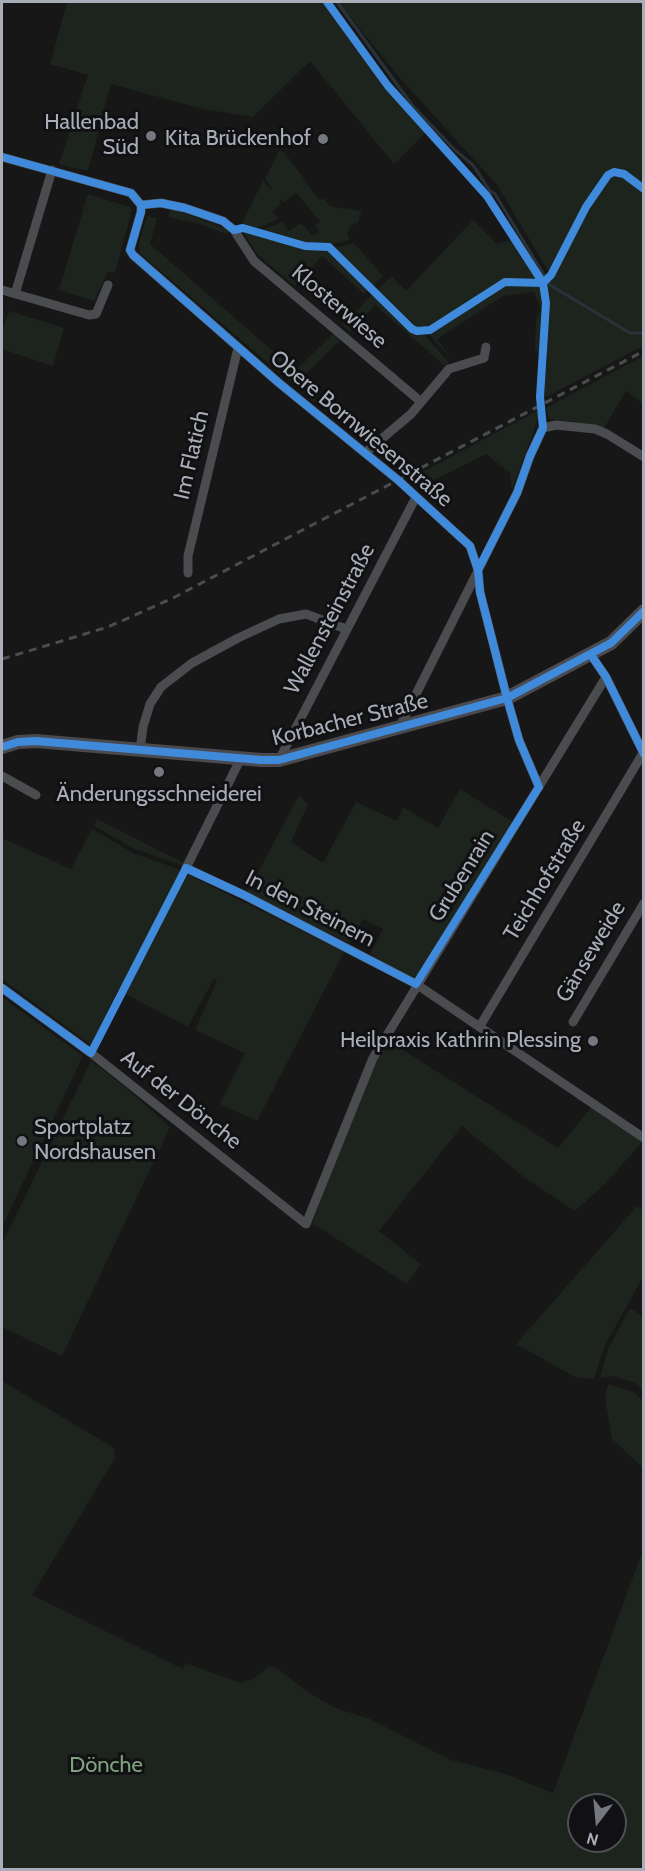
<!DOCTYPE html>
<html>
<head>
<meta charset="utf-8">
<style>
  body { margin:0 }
  #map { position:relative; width:645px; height:1871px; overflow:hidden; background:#171717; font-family:Cabin,sans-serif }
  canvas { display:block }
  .frame { position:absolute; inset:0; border:3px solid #a8adb8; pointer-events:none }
  .north { position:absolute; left:567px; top:1793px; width:60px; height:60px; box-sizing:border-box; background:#111113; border:2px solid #4d4f55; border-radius:50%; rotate:196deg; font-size:16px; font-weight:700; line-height:24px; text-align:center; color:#a8adb8 }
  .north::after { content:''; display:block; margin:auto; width:21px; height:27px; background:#757880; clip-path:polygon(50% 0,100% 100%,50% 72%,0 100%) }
</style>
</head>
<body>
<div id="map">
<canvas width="645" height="1871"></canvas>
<div class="frame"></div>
<div class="north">N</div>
</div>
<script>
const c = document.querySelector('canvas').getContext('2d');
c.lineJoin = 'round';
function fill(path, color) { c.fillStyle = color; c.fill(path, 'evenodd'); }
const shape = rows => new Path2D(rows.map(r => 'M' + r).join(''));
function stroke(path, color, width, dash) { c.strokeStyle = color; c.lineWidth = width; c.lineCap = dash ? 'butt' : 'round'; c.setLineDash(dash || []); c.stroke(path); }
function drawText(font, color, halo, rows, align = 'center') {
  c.font = font + ' Cabin,sans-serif'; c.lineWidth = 6; c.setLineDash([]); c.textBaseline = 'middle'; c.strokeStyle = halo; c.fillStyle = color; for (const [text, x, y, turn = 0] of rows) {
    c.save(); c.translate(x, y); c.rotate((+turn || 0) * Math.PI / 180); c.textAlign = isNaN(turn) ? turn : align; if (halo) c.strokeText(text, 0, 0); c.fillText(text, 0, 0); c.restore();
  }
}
const green = shape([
  [67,2,331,2,391,85,430,128,394,164,310,61,253,117,203,109,111,84,88,171,59,164,88,75,50,64],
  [338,2,643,2,643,186,624,171,614,170,607,173,599,181,584,206,548,271,497,185,399,77],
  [279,151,284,152,305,180,304,181,320,200,323,198,330,206,360,211,362,213,359,215,359,221,350,227,347,235,350,239,343,242,331,244,307,244,262,230,282,222,289,231,301,223,313,236,319,232,315,226,320,221,296,193,284,202,281,200,280,201,281,203,273,211,279,219,257,228,242,223,263,181,270,189,272,188,265,179],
  [613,177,623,177,643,193,643,346,544,398,547,360,547,288,588,208,603,185],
  [88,194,130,207,132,210,115,273,108,272,94,301,59,290],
  [171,208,226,229,229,232,226,234,200,224,168,217],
  [147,216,157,218,150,244,291,367,282,375,144,257,140,253,139,244],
  [473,220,497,244,511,240,537,280,505,280,429,328,418,329,377,291,391,276,406,291],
  [242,230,305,248,329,249,369,289,364,294,322,256,295,286,257,254],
  [354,243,383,276,373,286,334,248],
  [513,283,540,285,543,304,541,352,535,351,536,320,541,309,534,292,503,296,437,339,452,360,428,333,505,285],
  [373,294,411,331,423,333,449,363,445,366,375,305,350,332,342,325],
  [9,311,64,328,53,366,2,349,2,332],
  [333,334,340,340,304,376,322,391,315,399,329,412,328,413,287,379],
  [643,356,643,404,626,391,604,428,577,422,549,419,546,408],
  [537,411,539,414,534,430,512,490,510,473,486,454,418,488,407,480],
  [360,422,376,436,365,444,349,431],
  [384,443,410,466,399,473,375,453],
  [460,789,516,824,416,984,370,954,383,929,363,919,349,943,247,893,299,795,308,804,291,842,323,863,356,802,397,821,403,807,438,828],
  [97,819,184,863,182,865,135,849,94,826],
  [92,829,135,854,181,870,174,884,180,887,187,874,344,952,257,1121,220,1104,245,1053,195,1030,217,981,214,978,188,1027,118,990,91,1045,2,979,2,838,71,869],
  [2,997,83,1056,2,1227],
  [384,1038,558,1148,594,1104,643,1141,606,1183,575,1211,525,1178,462,1126,379,1231,421,1264,407,1284,312,1223],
  [91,1061,125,1087,170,1127,62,1356,2,1327,2,1244],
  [637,1206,643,1210,643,1277,605,1345,594,1379,575,1377,516,1344],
  [630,1308,643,1317,643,1391,633,1382,612,1376,600,1378,608,1349],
  [2,1381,114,1448,115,1458,32,1595,183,1669,185,1663,241,1683,253,1679,269,1666,277,1668,308,1692,335,1708,370,1719,451,1760,506,1774,553,1793,643,1550,643,1869,2,1869],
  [579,1805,615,1805,615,1841,579,1841],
  [608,1384,633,1392,643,1400,643,1468,612,1439,605,1398]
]);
const stream = shape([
  [337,2,412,105,456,151,473,165,490,191,495,194,550,285,630,333,644,333]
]);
const street = shape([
  [2,157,131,193,141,205],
  [141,205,141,212,130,250,133,255,279,383,398,480,470,546,478,570,480,592,507,698,519,740,539,787],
  [141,205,161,203,185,208,223,221,234,230,254,261,420,401],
  [2,290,89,315,96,314,108,285],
  [15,294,52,170],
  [365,453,411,414,449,369,484,358,486,347],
  [188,573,188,556,238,348],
  [591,655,606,677,644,754],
  [400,726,517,493,530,456,543,428,556,425,595,429,607,434,644,457],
  [140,750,143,727,150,704,161,687,192,663,238,638,279,619,306,614,346,629],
  [241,758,186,868,244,895,416,984,644,1138],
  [279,760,416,497],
  [2,776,36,795],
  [2,988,91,1053,306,1224,373,1058,606,677],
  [573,1022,644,903],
  [480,1026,643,753]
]);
const secondary = shape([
  [2,747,18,742,36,741,261,760,279,760,507,698,611,643,644,611]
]);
const rail = shape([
  [2,659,108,627,173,598,644,351]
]);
const cycleway = shape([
  [327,2,388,86,487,196,543,283,546,303,540,397,543,428,530,456,517,493,478,570],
  [2,157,131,193,141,205],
  [141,205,161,203,185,208,223,221,234,230,243,228,305,246,329,247,412,329,417,331,430,330,505,282,543,283],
  [543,283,551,275,586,207,608,175,614,172,624,174,644,189],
  [591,655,606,677,644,754],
  [2,747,18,742,36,741,261,760,279,760,507,698,611,643,644,611],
  [2,988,91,1053,186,868,244,895,416,984,539,787,519,740,507,698,480,592,478,570,470,546,398,480,279,383,133,255,130,250,141,212,141,205]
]);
const markers = [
  [151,136,6,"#757880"],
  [323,139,6,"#757880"],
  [159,772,6,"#757880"],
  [593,1041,6,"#757880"],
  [22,1141,6,"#757880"]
];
const poiNames = [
  ["Hallenbad",139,123],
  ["Süd",139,148],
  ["Kita Brückenhof",311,139],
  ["Änderungsschneiderei",159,795,"center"],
  ["Heilpraxis Kathrin Plessing",581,1041],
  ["Sportplatz",34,1128,"left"],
  ["Nordshausen",34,1153,"left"]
];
const streetNames = [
  ["Klosterwiese",339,307,40],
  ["Obere Bornwiesenstraße",361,429,40],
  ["Im Flatich",192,455,-77],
  ["Wallensteinstraße",330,619,-62],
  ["Korbacher Straße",350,720,-14],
  ["Grubenrain",462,876,-58],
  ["Teichhofstraße",545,880,-59],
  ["In den Steinern",310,909,27],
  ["Gänseweide",591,952,-59],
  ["Auf der Dönche",181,1100,38]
];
const parkNames = [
  ["Dönche",106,1766]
];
fill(green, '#1d241e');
stroke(stream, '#2a3239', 3);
stroke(street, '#4b4c50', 9);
stroke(secondary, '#4a4a4e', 14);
stroke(rail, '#4b4c4f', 3, [8, 6]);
stroke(cycleway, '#408adc', 8);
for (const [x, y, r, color] of markers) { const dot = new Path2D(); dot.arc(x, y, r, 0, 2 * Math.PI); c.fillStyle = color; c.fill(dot); stroke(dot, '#111113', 2); }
drawText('22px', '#a8adb8', '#111113', poiNames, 'right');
drawText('22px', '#a8adb8', '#111113', streetNames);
drawText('22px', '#7fa381', '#111113', parkNames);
</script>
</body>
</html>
